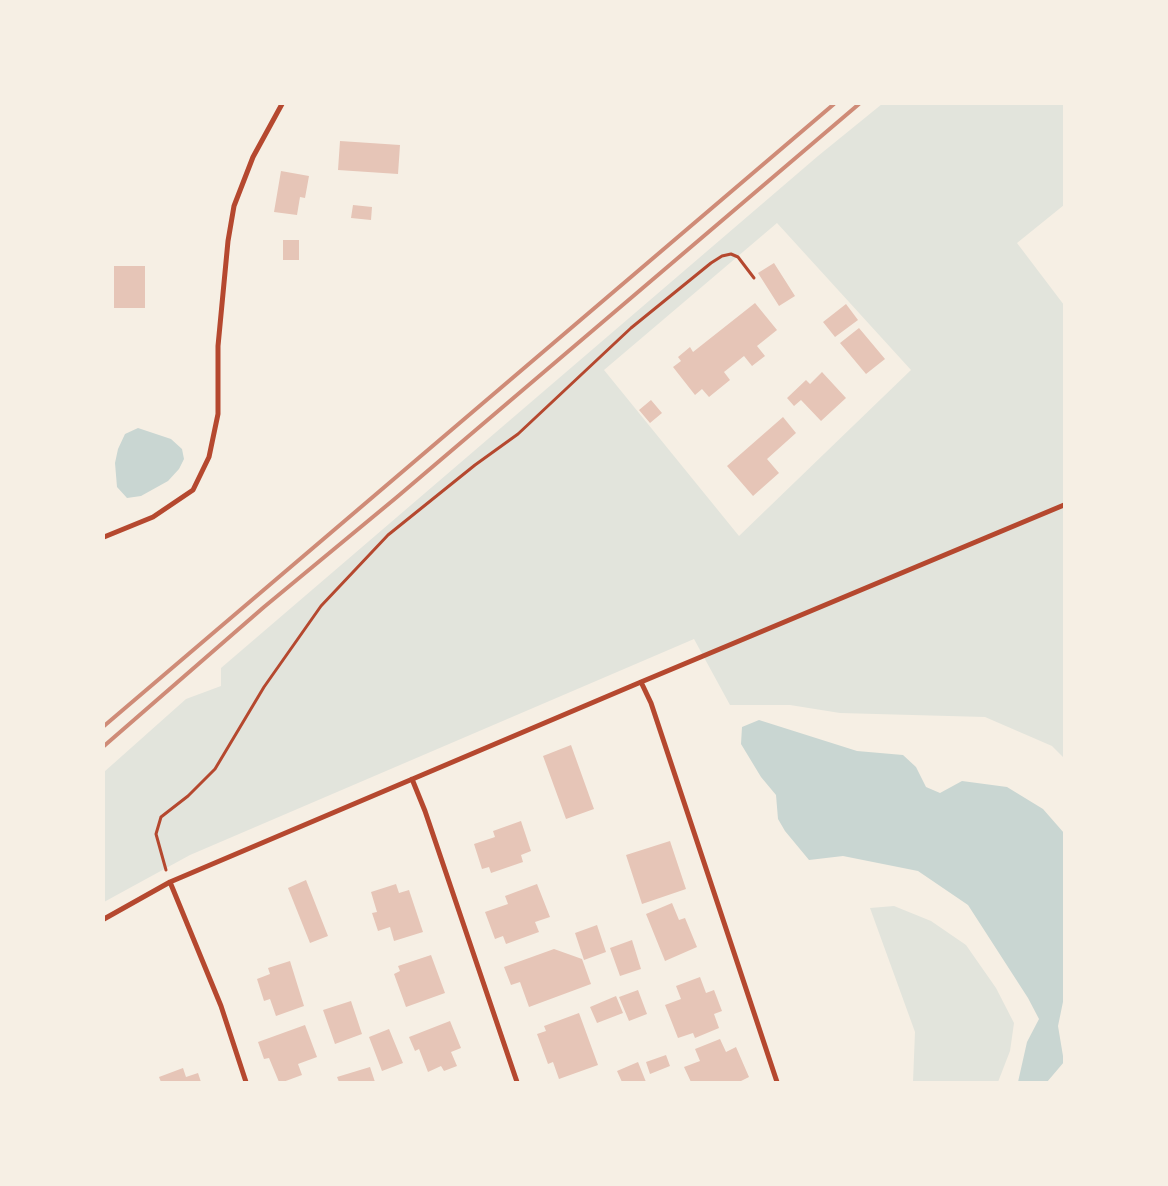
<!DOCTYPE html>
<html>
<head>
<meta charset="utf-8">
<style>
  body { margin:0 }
  #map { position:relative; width:1168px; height:1186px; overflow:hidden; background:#f6efe4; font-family:Rubik,sans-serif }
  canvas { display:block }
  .frame { position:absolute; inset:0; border:105px solid #f6efe4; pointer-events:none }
</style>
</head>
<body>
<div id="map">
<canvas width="1168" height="1186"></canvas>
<div class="frame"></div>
</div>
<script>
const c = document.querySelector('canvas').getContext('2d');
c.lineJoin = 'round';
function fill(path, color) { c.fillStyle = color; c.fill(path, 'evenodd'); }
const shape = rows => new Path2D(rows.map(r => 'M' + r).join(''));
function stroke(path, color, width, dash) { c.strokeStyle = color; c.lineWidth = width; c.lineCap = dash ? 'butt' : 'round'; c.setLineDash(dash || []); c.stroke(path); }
const green = shape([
  [882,104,1064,104,1064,205,1017,243,1064,305,1064,758,1052,746,985,717,840,713,790,705,730,705,694,639,190,855,104,902,104,772,186,699,221,686,221,668,818,156],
  [777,223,911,370,739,536,604,370],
  [894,906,931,921,966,945,996,988,1014,1023,1010,1051,998,1082,913,1082,915,1032,870,908]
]);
const water = shape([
  [138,428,171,439,182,449,184,459,179,469,168,481,141,496,127,498,117,487,115,463,118,449,125,434],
  [759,720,857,751,903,755,916,767,926,787,940,793,962,781,1007,787,1043,809,1064,833,1064,997,1058,1026,1064,1062,1047,1082,1018,1082,1027,1042,1039,1019,1028,998,968,905,918,871,843,856,809,860,785,831,778,819,776,795,761,777,741,744,742,727]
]);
const building = shape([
  [340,141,400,145,398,174,338,170],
  [281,171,309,176,305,198,300,197,297,215,274,212],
  [353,205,372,207,371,220,351,218],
  [283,240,299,240,299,260,283,260],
  [774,263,795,296,779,306,758,273],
  [114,266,145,266,145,308,114,308],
  [755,303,777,330,757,346,765,356,752,366,744,356,724,372,730,380,709,397,702,389,695,395,673,367,681,361,678,357,690,347,693,352],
  [846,304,858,320,835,337,823,322],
  [859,328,885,359,866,374,840,343],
  [822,372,846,398,821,421,801,400,794,406,787,398,806,380,810,384],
  [651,400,662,413,650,423,639,410],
  [783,417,796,433,767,459,779,473,753,496,727,466],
  [571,745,594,809,566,819,543,756],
  [521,821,531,851,521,855,523,862,491,873,489,867,482,869,474,844,495,837,493,831],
  [670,841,686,889,642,904,626,855],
  [306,880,328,936,310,943,288,888],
  [396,884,399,893,409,890,423,932,394,941,390,927,378,931,372,913,377,912,371,892],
  [537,884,550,917,535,922,539,932,506,944,503,936,495,939,485,912,508,904,505,896],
  [672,903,679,920,685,918,697,947,665,961,646,914],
  [597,925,606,952,584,960,575,933],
  [632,940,641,969,620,976,610,948],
  [554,949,582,959,591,984,529,1007,520,982,511,985,504,967],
  [431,955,445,993,406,1007,394,974,400,971,398,966],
  [290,961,304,1006,276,1016,270,999,264,1001,257,979,270,974,268,968],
  [700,977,706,993,714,990,722,1011,714,1014,719,1028,695,1038,693,1033,678,1038,665,1005,681,999,676,986],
  [638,990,647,1014,629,1021,619,997],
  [616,996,623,1013,597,1023,590,1007],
  [351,1001,362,1034,335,1044,323,1010],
  [579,1013,598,1065,559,1079,553,1062,548,1064,537,1034,546,1031,544,1026],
  [450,1021,461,1048,451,1052,457,1066,444,1071,441,1066,428,1072,419,1049,415,1051,409,1037],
  [305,1025,317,1057,298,1064,302,1075,283,1082,279,1082,269,1058,264,1059,258,1042],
  [389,1029,403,1063,382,1071,369,1037],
  [720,1039,726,1052,736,1047,749,1077,739,1082,691,1082,684,1067,700,1061,695,1049],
  [666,1055,670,1066,650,1074,646,1062],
  [638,1062,646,1082,622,1082,617,1071],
  [370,1067,375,1082,339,1082,337,1077],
  [183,1068,186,1077,198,1073,201,1082,161,1082,159,1077]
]);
const path = shape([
  [166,870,156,834,161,817,188,796,215,769,264,687,321,606,388,535,475,465,518,434,631,328,711,263,722,256,731,254,738,257,754,278]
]);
const minor = shape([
  [104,537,153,517,193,490,209,457,218,414,218,346,228,241,234,206,253,157,282,104],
  [641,682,651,703,777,1082],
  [412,779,425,811,517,1082],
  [170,882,221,1006,246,1082],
  [104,919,170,882,641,682,1064,505]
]);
const rail = shape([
  [104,726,834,104],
  [104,746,264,607,397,497,859,104]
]);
fill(green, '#e2e4dc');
fill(water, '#c9d6d2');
fill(building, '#e6c5b7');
stroke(path, '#b5482f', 3);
stroke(minor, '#b5482f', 5);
stroke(rail, '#cf8b77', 4);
</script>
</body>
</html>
